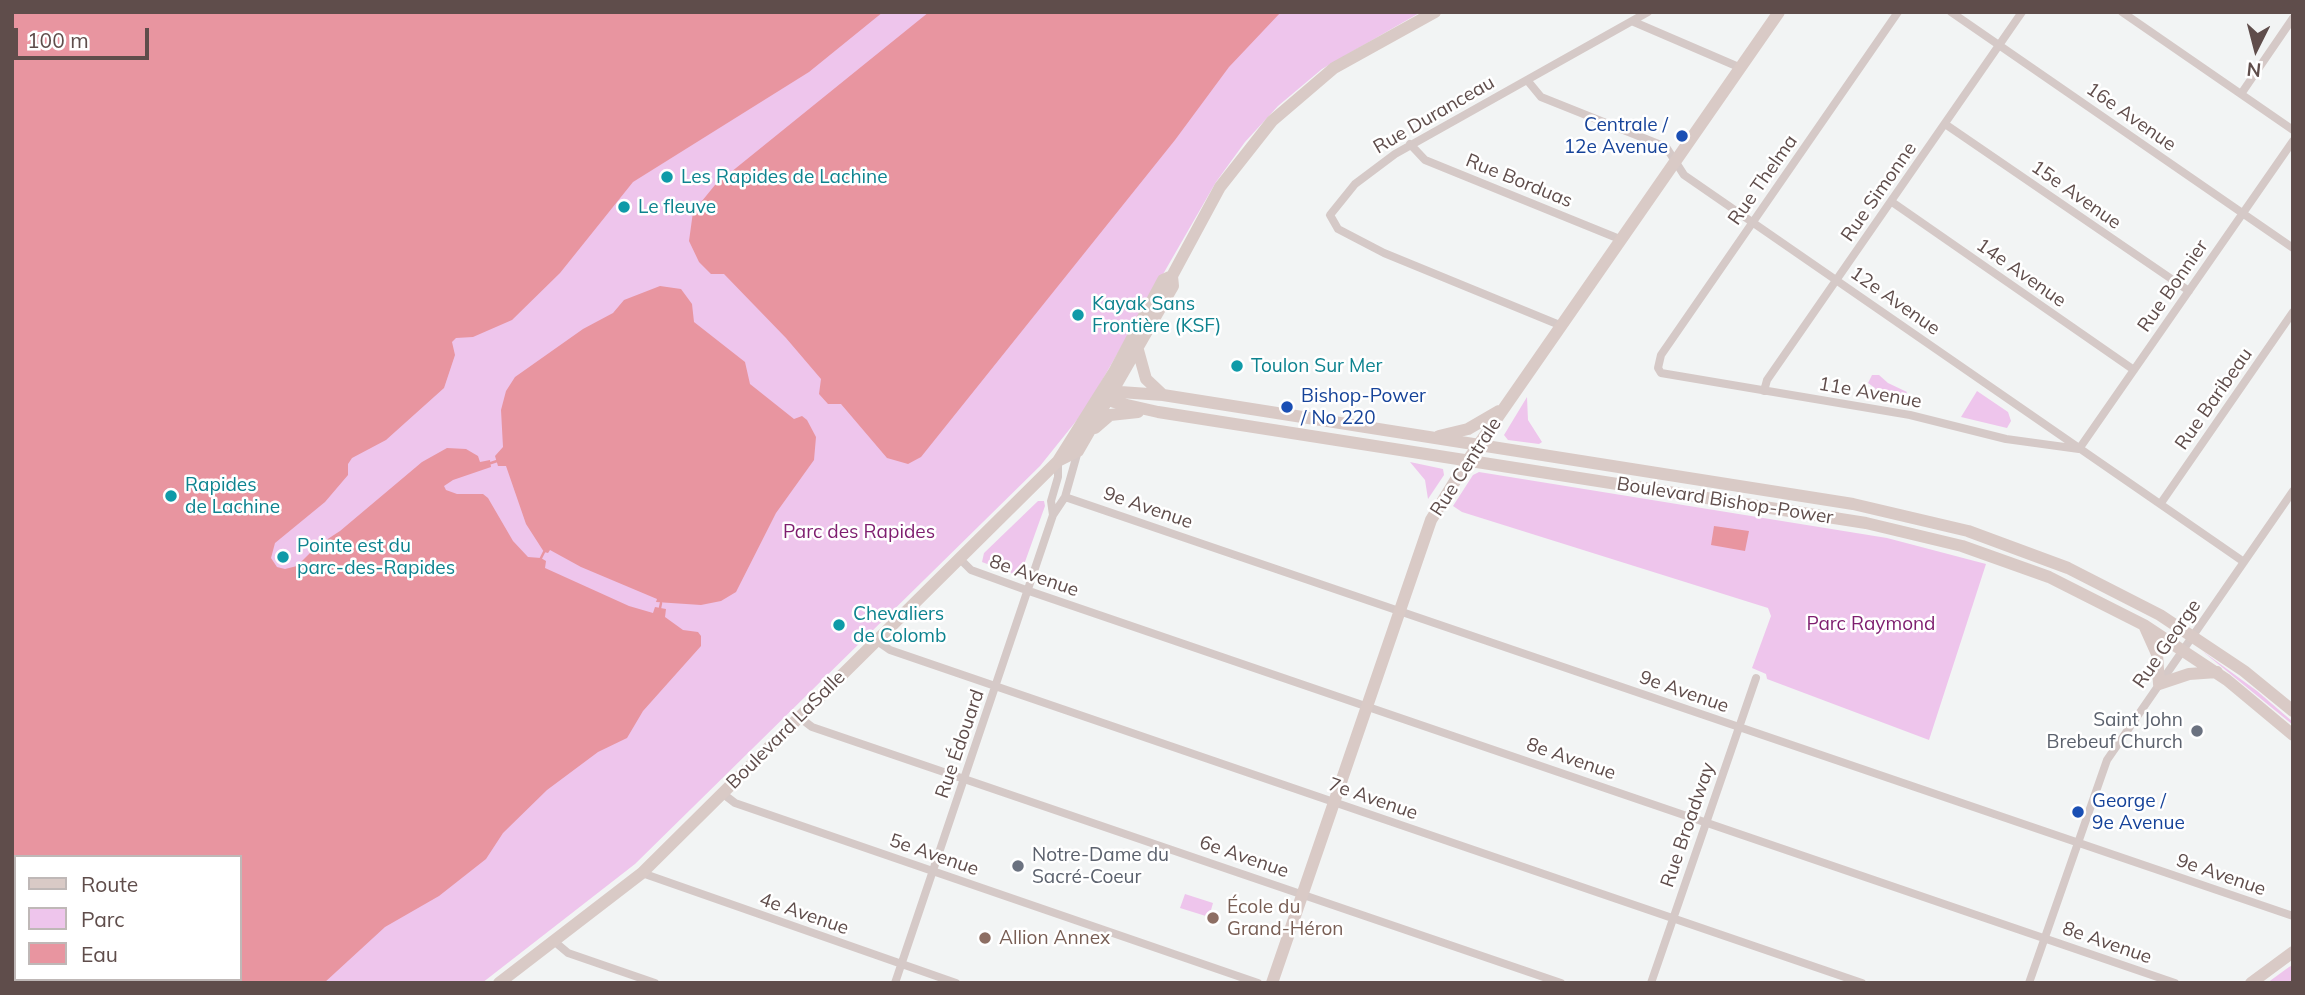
<!DOCTYPE html>
<html>
<head>
<meta charset="utf-8">
<style>
  body { margin:0 }
  #map { position:relative; width:2305px; height:995px; overflow:hidden; background:#f2f4f4; font-family:Mulish,sans-serif }
  canvas { display:block }
  .frame { position:absolute; inset:0; border:14px solid #5f4d4b; pointer-events:none }
  .legend { position:absolute; left:14px; top:855px; width:228px; height:126px; box-sizing:border-box; background:#fff; border:2px solid #bfb8b7; margin:0; padding:9px 12px; list-style:none; font-size:21px; color:#5f4d4b }
  .legend li { display:flex; align-items:center; gap:14px; height:35px }
  .legend b { width:35px; border:2px solid #bfb8b7 }
  .north { position:absolute; left:2221px; top:14px; width:70px; height:70px; -webkit-text-stroke:5px #fff; paint-order:stroke; rotate:186deg; font-size:19px; font-weight:700; line-height:28px; text-align:center; color:#5f4d4b }
  .north::after { content:''; display:block; margin:auto; width:24px; height:32px; background:#5f4d4b; clip-path:polygon(50% 0,100% 100%,50% 72%,0 100%) }
  .scale { position:absolute; left:14px; top:28px; width:135px; height:32px; box-sizing:border-box; border:4px solid #5f4d4b; border-top:0; padding-left:9px; font-size:21px; line-height:24px; white-space:nowrap; color:#5f4d4b; -webkit-text-stroke:5px #fff; paint-order:stroke }
</style>
</head>
<body>
<div id="map">
<canvas width="2305" height="995"></canvas>
<div class="frame"></div>
<ul class="legend">
<li><b style="height:9px;background:#d9cac6"></b>Route</li>
<li><b style="height:19px;background:#eec5ec"></b>Parc</li>
<li><b style="height:19px;background:#e895a0"></b>Eau</li>
</ul>
<div class="north">N</div>
<div class="scale">100 m</div>
</div>
<script>
const c = document.querySelector('canvas').getContext('2d');
c.lineJoin = 'round';
function fill(path, color) { c.fillStyle = color; c.fill(path, 'evenodd'); }
const shape = rows => new Path2D(rows.map(r => 'M' + r).join(''));
function stroke(path, color, width, dash) { c.strokeStyle = color; c.lineWidth = width; c.lineCap = dash ? 'butt' : 'round'; c.setLineDash(dash || []); c.stroke(path); }
function drawText(font, color, halo, rows, align = 'center') {
  c.font = font + ' Mulish,sans-serif'; c.lineWidth = 5; c.setLineDash([]); c.textBaseline = 'middle'; c.strokeStyle = halo; c.fillStyle = color; for (const [text, x, y, turn = 0] of rows) {
    c.save(); c.translate(x, y); c.rotate((+turn || 0) * Math.PI / 180); c.textAlign = isNaN(turn) ? turn : align; if (halo) c.strokeText(text, 0, 0); c.fillText(text, 0, 0); c.restore();
  }
}
const green = shape([
  [12,12,1421,12,1322,69,1278,106,1245,142,1216,182,1085,410,1040,466,635,864,482,983,12,983],
  [16,857,240,857,240,979,16,979],
  [1872,375,1879,375,1888,383,1907,392,1902,400,1878,396,1875,388,1868,383],
  [1977,391,2008,412,2011,421,2007,428,1961,417],
  [1527,397,1528,420,1542,442,1539,444,1508,440,1504,435],
  [1410,462,1443,469,1444,475,1428,499,1425,480],
  [1479,472,1887,538,1986,564,1929,740,1767,679,1766,674,1752,668,1771,616,1768,608,1462,512,1453,506,1473,475],
  [1038,501,1044,501,1045,506,1021,573,1016,575,982,562,984,553],
  [2201,650,2257,691,2293,722,2293,725],
  [1185,894,1213,903,1209,917,1180,908],
  [2293,965,2293,983,2267,983,2289,967]
]);
const water = shape([
  [12,12,883,12,809,72,633,182,560,273,512,320,473,337,456,338,452,342,455,355,444,388,386,440,352,458,348,464,348,475,325,502,275,543,271,558,277,567,285,569,297,566,317,546,340,531,422,462,447,448,466,449,478,456,480,462,490,460,491,467,453,480,444,486,446,490,457,494,483,494,488,498,513,541,528,557,541,558,546,561,545,568,629,606,653,613,655,607,666,609,665,617,683,630,698,632,701,636,701,646,643,711,627,738,598,752,547,790,503,833,486,859,439,896,385,927,324,983,12,983],
  [16,857,240,857,240,979,16,979],
  [929,12,1281,12,1229,67,1175,140,921,457,908,464,887,458,841,404,828,404,819,394,821,379,786,338,724,274,711,274,699,262,689,241,693,212,715,185],
  [660,286,681,289,692,304,694,322,745,362,750,384,794,419,802,416,807,420,816,437,814,460,776,513,736,592,721,601,701,605,656,602,657,599,581,567,550,550,548,553,544,552,526,524,506,466,498,466,495,456,503,447,501,410,506,391,515,377,583,329,613,313,624,300],
  [1714,526,1749,531,1745,551,1711,545]
]);
const stream = shape([
  [491,463,497,461],
  [541,558,544,552],
  [660,608,661,603]
]);
const street = shape([
  [1898,12,1661,355,1658,368,1661,373,1910,415,2006,439,2079,449,2293,141],
  [1951,12,2293,248],
  [2122,12,2293,130],
  [1634,22,1741,68],
  [1527,80,1541,97,1666,147,1684,175,2244,562],
  [2241,94,2293,18],
  [1945,124,2189,291],
  [1410,144,1425,160,1622,240],
  [1892,202,2134,370],
  [1562,326,1384,253,1338,229,1330,215,1355,184,1395,154,1648,12],
  [1764,391,1767,380,2022,12],
  [1065,497,2293,916],
  [2161,503,2293,312],
  [1053,515,1051,501,1058,477,1058,461],
  [960,559,971,570,1029,591,2175,983],
  [877,641,890,650,1862,983],
  [799,717,812,727,1561,983],
  [722,793,735,803,1258,983],
  [642,873,956,983],
  [555,942,568,953,655,983],
  [895,983,1053,515,1065,497,1078,451],
  [1651,983,1756,678],
  [2029,983,2107,760,2293,491]
]);
const secondary = shape([
  [1138,350,1146,379,1163,395],
  [1107,385,1120,392,1163,395,1853,504,1968,531,2068,568,2160,615,2244,671,2293,711],
  [1101,395,1114,402,1158,412,1866,523,1962,546,2049,577,2144,625,2227,680,2293,735],
  [1095,428,1110,415,1138,412],
  [1439,436,1468,429,1499,411],
  [1058,461,1078,451,1173,286,1172,276],
  [2144,625,2157,654,2159,684,2189,674,2217,672],
  [499,983,642,873,1058,461,1114,372,1163,280,1172,276,1220,187,1272,121,1334,68,1435,12],
  [1272,983,1431,520,1468,460,1779,12],
  [2251,983,2293,952]
]);
const markers = [
  [1682,136,7,"#1a4fb4"],
  [667,177,7,"#0f9aa8"],
  [624,207,7,"#0f9aa8"],
  [1078,315,7,"#0f9aa8"],
  [1237,366,7,"#0f9aa8"],
  [1287,407,7,"#1a4fb4"],
  [171,496,7,"#0f9aa8"],
  [283,557,7,"#0f9aa8"],
  [839,625,7,"#0f9aa8"],
  [2197,731,7,"#6b7280"],
  [2078,812,7,"#1a4fb4"],
  [1018,866,7,"#6b7280"],
  [1213,918,7,"#8d6e63"],
  [985,938,7,"#8d6e63"]
];
const streetNames = [
  ["Rue Duranceau",1434,115,-30],
  ["16e Avenue",2131,117,35],
  ["Rue Thelma",1763,180,-55],
  ["Rue Borduas",1519,181,22],
  ["Rue Simonne",1879,192,-55],
  ["15e Avenue",2076,195,35],
  ["14e Avenue",2021,273,35],
  ["Rue Bonnier",2173,286,-55],
  ["12e Avenue",1895,301,35],
  ["11e Avenue",1870,393,10],
  ["Rue Baribeau",2214,399,-55],
  ["Rue Centrale",1466,467,-57],
  ["Boulevard Bishop-Power",1725,501,9],
  ["9e Avenue",1148,508,19],
  ["8e Avenue",1034,576,19],
  ["Rue George",2167,644,-55],
  ["9e Avenue",1684,692,19],
  ["Boulevard LaSalle",786,730,-45],
  ["Rue Édouard",960,744,-71],
  ["8e Avenue",1571,759,19],
  ["7e Avenue",1373,799,19],
  ["Rue Broadway",1688,825,-71],
  ["5e Avenue",934,855,19],
  ["6e Avenue",1244,857,19],
  ["9e Avenue",2221,875,19],
  ["4e Avenue",804,914,19],
  ["8e Avenue",2107,943,19]
];
const transitNames = [
  ["Centrale /",1668,125,"right"],
  ["12e Avenue",1668,147,"right"],
  ["Bishop-Power",1301,396],
  ["/ No 220",1301,418],
  ["George /",2092,801],
  ["9e Avenue",2092,823]
];
const cultureNames = [
  ["Les Rapides de Lachine",681,177],
  ["Le fleuve",638,207],
  ["Kayak Sans",1092,304],
  ["Frontière (KSF)",1092,326],
  ["Toulon Sur Mer",1251,366],
  ["Rapides",185,485],
  ["de Lachine",185,507],
  ["Pointe est du",297,546],
  ["parc-des-Rapides",297,568],
  ["Chevaliers",853,614],
  ["de Colomb",853,636]
];
const parkNames = [
  ["Parc des Rapides",859,532],
  ["Parc Raymond",1871,624]
];
const worshipNames = [
  ["Saint John",2183,720],
  ["Brebeuf Church",2183,742],
  ["Notre-Dame du",1032,855,"left"],
  ["Sacré-Coeur",1032,877,"left"]
];
const educationNames = [
  ["École du",1227,907],
  ["Grand-Héron",1227,929],
  ["Allion Annex",999,938]
];
fill(green, '#eec5ec');
fill(water, '#e895a0');
stroke(stream, '#e895a0', 2.5);
stroke(street, '#d5c9c7', 8);
stroke(secondary, '#d9cac6', 12);
for (const [x, y, r, color] of markers) { const dot = new Path2D(); dot.arc(x, y, r, 0, 2 * Math.PI); c.fillStyle = color; c.fill(dot); stroke(dot, '#fff', 2.5); }
drawText('19px', '#5f4d4b', '#fff', streetNames);
drawText('19px', '#164399', '#fff', transitNames, 'left');
drawText('19px', '#0d838f', '#fff', cultureNames, 'left');
drawText('19px', '#7e1e6f', '#fff', parkNames);
drawText('19px', '#5b616d', '#fff', worshipNames, 'right');
drawText('19px', '#785e54', '#fff', educationNames, 'left');
</script>
</body>
</html>
